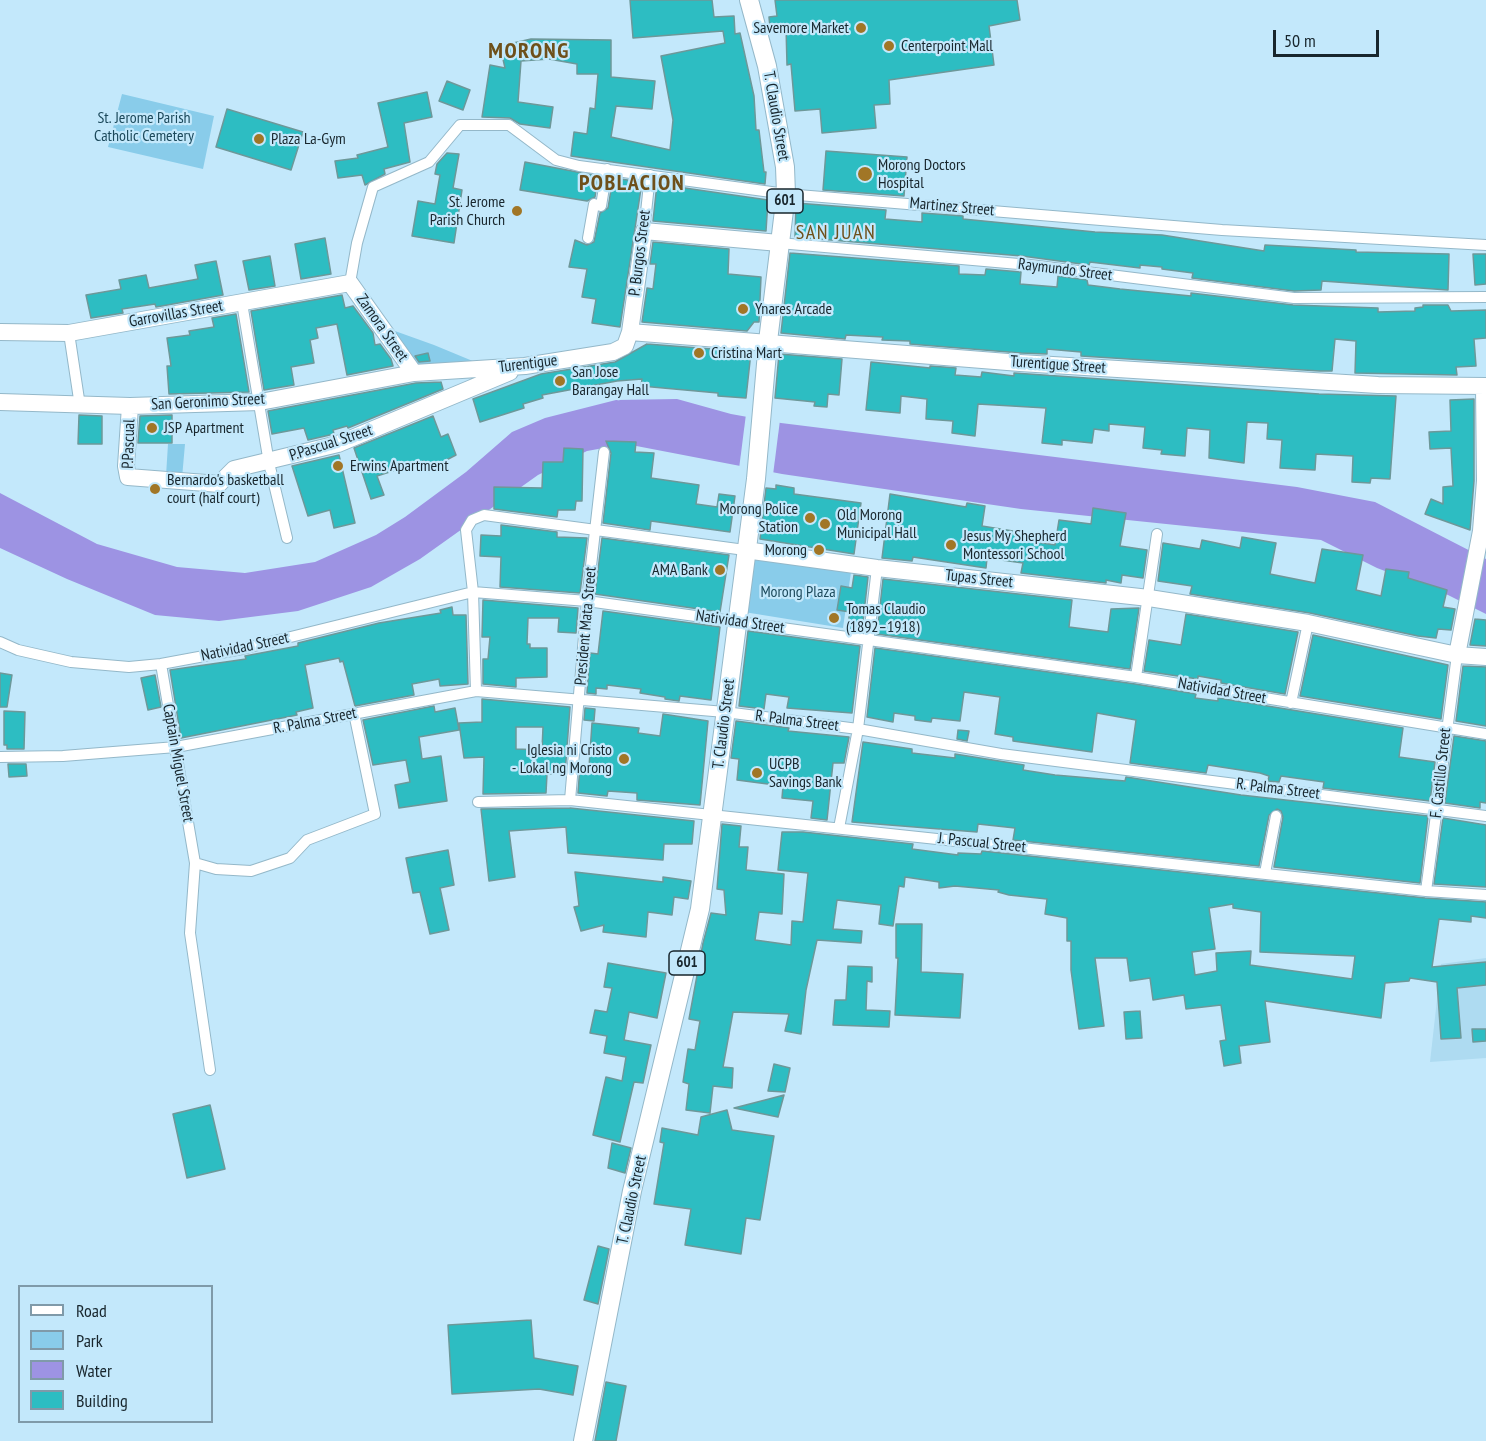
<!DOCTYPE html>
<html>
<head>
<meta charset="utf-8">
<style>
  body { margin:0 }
  #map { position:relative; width:1486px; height:1441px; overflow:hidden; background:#c3e8fb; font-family:"PT Sans Narrow",sans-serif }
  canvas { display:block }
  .legend { position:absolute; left:18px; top:1285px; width:195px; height:138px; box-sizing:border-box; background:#c3e8fb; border:2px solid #7f9aa9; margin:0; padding:8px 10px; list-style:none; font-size:18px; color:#18262d }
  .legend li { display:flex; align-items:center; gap:12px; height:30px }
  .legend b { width:30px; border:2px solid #7f9aa9 }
  .scale { position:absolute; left:1273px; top:30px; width:106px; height:27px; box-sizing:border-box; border:3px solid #18262d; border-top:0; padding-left:8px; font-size:18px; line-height:21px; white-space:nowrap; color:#18262d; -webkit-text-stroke:4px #c3e8fb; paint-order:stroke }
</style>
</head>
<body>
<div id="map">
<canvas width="1486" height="1441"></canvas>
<ul class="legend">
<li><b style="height:8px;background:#fff"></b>Road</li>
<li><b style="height:16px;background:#89ccea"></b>Park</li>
<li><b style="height:16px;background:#9d93e3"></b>Water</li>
<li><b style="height:16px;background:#2dbdc2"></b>Building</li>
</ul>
<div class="scale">50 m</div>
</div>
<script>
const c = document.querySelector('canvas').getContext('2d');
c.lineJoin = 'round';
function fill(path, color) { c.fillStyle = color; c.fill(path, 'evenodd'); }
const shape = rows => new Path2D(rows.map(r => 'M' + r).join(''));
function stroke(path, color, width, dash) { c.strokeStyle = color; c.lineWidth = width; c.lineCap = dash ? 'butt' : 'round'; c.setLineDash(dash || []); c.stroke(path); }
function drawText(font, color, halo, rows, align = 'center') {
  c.font = font + ' "PT Sans Narrow",sans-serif'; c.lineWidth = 4.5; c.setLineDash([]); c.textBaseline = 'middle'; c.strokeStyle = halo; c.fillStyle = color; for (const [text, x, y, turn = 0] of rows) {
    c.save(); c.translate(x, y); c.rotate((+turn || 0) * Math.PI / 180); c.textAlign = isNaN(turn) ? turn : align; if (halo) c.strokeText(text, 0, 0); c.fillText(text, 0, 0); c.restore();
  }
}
const built = shape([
  [1486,958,1486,1058,1430,1062,1441,964]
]);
const green = shape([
  [122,94,214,116,203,169,108,147],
  [381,326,434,345,492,369,414,373],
  [168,444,185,444,182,478,166,476],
  [753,557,851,572,843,628,744,612]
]);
const water = shape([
  [677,399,731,414,781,423,1297,487,1375,502,1486,559,1486,614,1448,595,1377,568,1321,540,1021,509,782,474,626,444,587,451,538,475,420,559,371,587,298,611,219,621,155,615,67,579,0,548,0,493,97,544,177,567,245,573,315,562,376,535,405,517,466,472,512,432,545,418,616,400]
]);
const pier = shape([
  [746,414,780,420,773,475,739,469]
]);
const building = shape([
  [630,0,712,0,714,17,734,16,735,34,740,33,754,96,756,130,759,130,764,172,766,172,765,184,571,156,574,132,587,134,590,108,595,109,598,74,577,74,577,64,549,59,521,61,518,102,553,107,550,128,520,124,510,118,482,117,490,65,505,68,500,46,531,39,611,40,611,77,655,81,652,109,616,106,611,137,670,150,673,120,661,56,725,43,723,31,633,38,630,0],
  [775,0,1017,0,1020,20,989,26,994,65,889,80,890,104,874,105,876,128,822,133,820,109,795,111,791,64,787,65,786,27,770,28,769,17,777,16,775,0],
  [447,81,470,90,463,110,439,101,447,81],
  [427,92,432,117,404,123,410,162,384,169,385,174,365,185,362,175,338,178,335,161,358,158,357,155,388,147,378,103,427,92],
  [227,109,303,132,291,170,216,147,227,109],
  [826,151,907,157,904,196,823,190,826,151],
  [447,153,459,154,453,188,462,190,454,243,412,236,418,201,435,204,440,175,435,174,437,164,447,153],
  [525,162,598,176,595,197,587,201,520,190,525,162],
  [613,178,642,182,620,327,592,323,596,299,582,297,587,269,569,267,575,240,587,245,594,242,600,213,608,208,613,178],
  [657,184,768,200,766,231,653,221,657,184],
  [796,203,886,210,885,219,922,222,922,213,963,216,963,219,1095,232,1162,235,1264,251,1265,245,1356,250,1356,252,1449,254,1448,290,1322,281,1321,290,1294,291,1192,278,1193,273,1162,269,1162,267,1140,265,1140,268,1090,262,1089,265,1022,256,795,237,796,203],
  [325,238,331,274,301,279,295,244,325,238],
  [653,242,729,249,728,274,761,277,759,322,754,322,747,331,642,322,647,288,653,289,656,264,650,264,653,242],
  [790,253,959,266,959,274,985,275,986,269,1021,272,1020,284,1057,287,1058,276,1087,280,1088,285,1120,289,1191,296,1191,293,1293,305,1378,308,1378,312,1415,311,1415,308,1423,307,1423,305,1448,305,1451,311,1486,310,1486,338,1474,339,1476,366,1456,367,1457,375,1355,373,1356,341,1335,339,1332,371,1320,371,1081,356,1081,352,1047,349,1047,354,1021,353,910,344,910,341,882,340,883,337,846,335,845,339,781,333,790,253],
  [1473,254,1486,254,1486,284,1475,285,1473,254],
  [270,256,275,286,249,290,243,261,270,256],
  [216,261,223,295,156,307,155,304,122,309,123,313,91,318,86,295,121,289,119,280,146,275,149,288,198,279,195,265,216,261],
  [342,295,345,308,353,306,373,333,375,345,380,344,391,359,393,366,347,375,337,324,316,328,318,338,310,340,314,363,291,367,294,385,264,390,251,311,342,295],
  [236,314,249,392,169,394,167,366,171,366,167,338,190,335,189,331,214,327,212,318,236,314],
  [647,344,751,352,746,398,718,396,718,393,641,386,642,379,617,381,542,395,543,398,523,404,524,408,480,422,473,399,541,374,615,362,647,344],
  [428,353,430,361,419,362,415,356,428,353],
  [779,354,842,359,839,395,828,394,827,407,814,406,815,402,775,398,779,354],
  [871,362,930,368,930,366,956,368,955,375,981,377,982,372,1014,376,1014,373,1319,394,1396,396,1390,479,1371,478,1370,483,1352,482,1353,456,1316,454,1315,470,1280,468,1282,440,1267,439,1268,423,1247,422,1244,463,1209,458,1210,430,1187,428,1185,456,1161,454,1162,450,1143,448,1145,427,1109,424,1109,431,1094,429,1092,443,1062,440,1062,445,1042,443,1046,408,978,404,975,436,952,433,953,421,926,419,927,399,901,396,900,413,866,410,871,362],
  [441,382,443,389,348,428,347,426,333,430,334,434,308,440,304,428,272,434,268,411,416,383,441,382],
  [1474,399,1474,481,1470,530,1425,514,1431,499,1443,504,1443,487,1453,486,1451,448,1430,449,1429,432,1451,431,1450,400,1474,399],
  [79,415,102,416,102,444,78,444,79,415],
  [172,415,172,443,138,443,140,416,172,415],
  [433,416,441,437,448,434,456,455,427,470,424,461,377,476,384,495,371,499,354,448,433,416],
  [606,441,636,442,635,452,654,453,651,478,699,485,696,504,717,507,719,494,735,496,730,532,651,521,650,530,603,523,611,453,606,441],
  [564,448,583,449,582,501,576,501,575,510,558,510,557,517,494,509,494,487,542,488,543,462,563,462,564,448],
  [339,455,355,523,334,528,330,510,308,516,292,466,339,455],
  [776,485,794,488,794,494,861,503,854,554,760,539,766,488,776,489,776,485],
  [890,494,966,507,967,503,985,506,982,526,1019,532,1018,539,1055,545,1059,520,1091,524,1093,508,1126,513,1120,546,1147,550,1143,578,1122,575,1121,583,1106,580,1106,583,1021,573,1023,563,987,558,986,568,913,557,912,561,882,558,890,494],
  [501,525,557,532,557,537,587,538,580,593,500,587,501,557,480,556,481,535,501,536,501,525],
  [1242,537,1276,543,1270,574,1315,583,1322,549,1363,555,1356,590,1381,596,1386,569,1409,572,1408,578,1447,590,1443,607,1455,609,1451,630,1438,629,1436,638,1418,636,1310,613,1190,594,1192,586,1158,581,1163,543,1200,549,1202,540,1240,548,1242,537],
  [602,538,729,555,720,612,595,594,602,538],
  [854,575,868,577,862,631,847,629,850,612,837,610,841,586,852,588,854,575],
  [883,579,1072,600,1069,627,1108,632,1111,609,1139,608,1130,669,877,634,883,579],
  [483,600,578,608,576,633,558,632,559,618,528,618,527,644,530,644,530,648,547,648,547,677,516,678,516,687,483,684,483,659,488,659,490,637,482,637,483,600],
  [452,607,453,615,466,615,468,684,440,686,439,679,412,684,414,695,355,706,343,661,340,662,339,658,305,665,313,708,296,712,297,715,181,738,170,670,246,659,245,656,298,646,298,643,379,623,441,613,440,610,452,607],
  [603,611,720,627,711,700,680,696,679,701,665,699,665,697,640,693,641,689,607,685,607,689,596,688,596,694,587,693,590,653,598,654,603,611],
  [1186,614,1298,632,1285,694,1221,683,1221,680,1198,676,1198,679,1144,671,1149,640,1181,645,1186,614],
  [1475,619,1486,620,1486,646,1470,645,1475,619],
  [748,631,860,646,852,713,787,708,789,697,766,694,764,709,739,706,748,631],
  [1313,635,1448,665,1441,719,1300,696,1313,635],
  [875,648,1135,684,1196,694,1195,698,1218,701,1218,698,1403,728,1399,757,1435,762,1430,801,1323,788,1324,782,1281,776,1279,782,1268,781,1269,776,1260,773,1208,765,1206,773,1130,763,1136,720,1097,713,1092,752,1013,741,1013,737,995,734,1000,697,964,692,960,721,932,718,931,722,915,720,915,716,894,713,893,722,867,717,875,648],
  [1463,666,1486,667,1486,726,1456,721,1463,666],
  [0,673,12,675,7,707,0,707,0,673],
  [155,675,161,707,148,710,141,678,155,675],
  [482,699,570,707,565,774,547,774,546,793,483,794,484,757,464,758,459,723,482,722,482,699],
  [516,727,543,727,542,750,516,749,516,727],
  [434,706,435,712,455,708,459,730,419,737,422,759,441,756,447,801,399,808,395,785,410,782,406,760,373,765,363,720,434,706],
  [585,708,595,709,594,721,584,720,585,708],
  [4,711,25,712,24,749,7,749,7,745,4,745,4,711],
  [663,714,708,721,700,805,637,800,637,793,608,791,607,796,578,793,580,766,589,767,592,723,639,728,638,733,660,736,663,714],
  [736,721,789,728,788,731,849,737,844,763,833,763,827,820,811,818,813,801,782,798,783,786,737,780,739,759,731,758,736,721],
  [958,730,969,731,967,741,957,739,958,730],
  [1454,736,1486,741,1486,803,1480,802,1480,808,1445,803,1454,736],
  [863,742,912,749,912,753,955,758,955,754,1024,765,1023,770,1055,775,1125,781,1126,777,1241,795,1428,816,1420,883,1274,867,1283,817,1281,811,1277,809,1269,815,1259,866,1013,840,1015,828,978,824,977,832,852,822,863,742],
  [8,764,26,764,27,776,9,777,8,764],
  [570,808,694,821,692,844,664,844,663,860,568,853,566,827,509,831,515,877,489,881,481,809,570,808],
  [1443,818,1486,825,1486,887,1434,884,1443,818],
  [722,824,741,826,739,847,748,847,746,870,784,874,782,914,759,912,755,940,791,945,792,921,803,922,808,873,778,870,782,832,803,832,913,844,912,849,958,855,958,853,981,854,982,851,1425,898,1486,902,1486,918,1471,916,1471,922,1439,919,1432,967,1486,962,1486,985,1457,988,1461,1038,1441,1039,1437,982,1410,978,1409,981,1385,983,1381,1018,1265,1001,1270,1042,1239,1046,1241,1063,1224,1066,1220,1041,1226,1040,1221,1005,1186,1009,1184,995,1153,1000,1150,978,1130,981,1127,958,1095,958,1104,1026,1079,1029,1071,970,1071,941,1067,941,1067,918,1045,914,1047,899,1009,895,998,892,999,890,955,886,939,888,939,882,905,877,904,887,899,886,893,926,879,924,881,905,837,900,833,929,862,931,861,943,817,940,806,990,801,1034,785,1031,789,1014,733,1012,723,1067,733,1068,732,1088,713,1086,710,1113,686,1110,689,1084,683,1082,688,1049,695,1050,700,1021,689,1019,703,943,711,913,726,915,724,890,717,889,722,824],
  [1233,904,1233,908,1261,912,1260,952,1355,956,1352,979,1250,965,1251,951,1216,953,1217,971,1195,975,1192,952,1215,949,1209,908,1233,904],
  [448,850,454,885,440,888,449,930,430,934,420,892,413,893,406,858,448,850],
  [575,872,663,882,663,877,691,881,688,899,674,897,672,915,648,912,646,937,603,932,604,925,581,931,574,907,579,906,575,872],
  [896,924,922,924,921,972,963,974,960,1018,895,1015,898,958,896,958,896,924],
  [608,963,666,973,657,1018,629,1012,624,1040,651,1045,643,1083,634,1082,620,1142,593,1135,606,1077,622,1081,626,1057,604,1053,607,1036,590,1033,595,1010,607,1012,612,988,604,987,608,963],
  [848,966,872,967,872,982,867,981,866,1010,890,1011,889,1027,833,1025,835,1000,846,1000,848,966],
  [1140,1011,1142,1038,1126,1039,1124,1012,1140,1011],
  [1472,1029,1486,1029,1486,1041,1473,1042,1472,1029],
  [774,1064,790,1068,785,1092,768,1091,774,1064],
  [784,1095,778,1117,734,1108,769,1099,784,1095],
  [210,1105,225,1169,187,1178,173,1114,210,1105],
  [727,1110,732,1130,774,1136,760,1220,746,1218,741,1254,685,1245,691,1209,654,1204,664,1143,660,1142,662,1128,698,1135,701,1117,727,1110],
  [612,1143,631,1148,625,1173,608,1168,612,1143],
  [598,1246,609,1249,598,1304,584,1300,598,1246],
  [531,1320,534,1358,578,1366,573,1395,539,1389,452,1394,448,1325,531,1320],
  [606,1382,626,1386,616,1441,595,1441,606,1382]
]);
const street = shape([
  [644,231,650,175],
  [588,238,594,204,601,206,607,169],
  [779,243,1030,265,1294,298,1486,297],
  [350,283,357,243,373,187,429,162,460,125,509,125,556,160,579,166,786,194,1222,230,1486,245],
  [242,303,269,463,287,538],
  [69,333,80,406],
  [0,642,18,650,71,662,129,667,161,664,242,649,473,592,587,601,1136,677,1486,734],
  [161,664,195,863,190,933,210,1070],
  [1136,677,1157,534],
  [476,691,473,592,466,530,472,520,484,515,745,550],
  [1291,703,1308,623],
  [0,757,63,756,176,747,476,691,725,712,858,729,1001,754,1486,816],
  [570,800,587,601,604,452],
  [478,802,570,800,1426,891,1486,895],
  [839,828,858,729,877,568],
  [195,863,216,869,251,871,290,858,307,840,375,814,354,713],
  [1265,873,1276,816],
  [1426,891,1457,655]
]);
const secondary = shape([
  [0,332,69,333,350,283,414,373],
  [630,332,1020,363,1378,385,1486,386],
  [0,402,130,406,260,402,414,373,525,366,613,352,625,346,630,332,644,231,779,243],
  [130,406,126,466,128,477,219,484,234,469,338,444,510,372],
  [745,550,877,568,1149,598,1308,623,1457,655,1486,657],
  [1457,655,1481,531,1485,481,1484,387]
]);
const primary = shape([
  [583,1441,632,1191,700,909,756,479,768,341,786,194,785,167,767,66,749,0]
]);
const markers = [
  [861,28,6,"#a17626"],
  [889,46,6,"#a17626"],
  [259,139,6,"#a17626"],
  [865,174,8,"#a17626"],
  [517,211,6,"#a17626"],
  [743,309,6,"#a17626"],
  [699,353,6,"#a17626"],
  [560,381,6,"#a17626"],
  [152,428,6,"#a17626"],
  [338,466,6,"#a17626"],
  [155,489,6,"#a17626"],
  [810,518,6,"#a17626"],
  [825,524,6,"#a17626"],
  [951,545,6,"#a17626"],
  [819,550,6,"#a17626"],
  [720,570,6,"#a17626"],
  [834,618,6,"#a17626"],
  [624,759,6,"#a17626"],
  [757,773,6,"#a17626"]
];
const shields = [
  [785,201,36],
  [687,963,36]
];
const shieldNames = [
  ["601",785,201],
  ["601",687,963]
];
const poiNames = [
  ["Savemore Market",849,28,"right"],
  ["Centerpoint Mall",901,46],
  ["Plaza La-Gym",271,139],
  ["Morong Doctors",878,165],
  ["Hospital",878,183],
  ["St. Jerome",505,202,"right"],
  ["Parish Church",505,220,"right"],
  ["Ynares Arcade",755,309],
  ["Cristina Mart",711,353],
  ["San Jose",572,372],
  ["Barangay Hall",572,390],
  ["JSP Apartment",164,428],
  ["Erwins Apartment",350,466],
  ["Bernardo's basketball",167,480],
  ["court (half court)",167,498],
  ["Morong Police",798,509,"right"],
  ["Station",798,527,"right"],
  ["Old Morong",837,515],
  ["Municipal Hall",837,533],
  ["Jesus My Shepherd",963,536],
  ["Montessori School",963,554],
  ["Morong",807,550,"right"],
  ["AMA Bank",708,570,"right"],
  ["Tomas Claudio",846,609],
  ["(1892–1918)",846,627],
  ["Iglesia ni Cristo",612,750,"right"],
  ["- Lokal ng Morong",612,768,"right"],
  ["UCPB",769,764],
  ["Savings Bank",769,782]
];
const streetNames = [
  ["T. Claudio Street",776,116,80],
  ["Martinez Street",952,207,5],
  ["P. Burgos Street",640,253,-83],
  ["Raymundo Street",1065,270,7],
  ["Garrovillas Street",176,314,-10],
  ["Zamora Street",382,328,55],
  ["Turentigue",528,364,-7],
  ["Turentigue Street",1058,365,4],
  ["San Geronimo Street",208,402,-3],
  ["P.Pascual Street",331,443,-18],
  ["P.Pascual",129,444,-88],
  ["Tupas Street",979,579,6],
  ["Natividad Street",740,622,8],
  ["President Mata Street",586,626,-85],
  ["Natividad Street",245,647,-12],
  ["Natividad Street",1222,691,10],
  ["R. Palma Street",315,721,-11],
  ["R. Palma Street",797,721,7],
  ["T. Claudio Street",724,724,-83],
  ["Captain Miguel Street",178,763,80],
  ["F. Castillo Street",1441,773,-84],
  ["R. Palma Street",1278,789,7],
  ["J. Pascual Street",982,843,6],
  ["T. Claudio Street",632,1200,-78]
];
const parkNames = [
  ["St. Jerome Parish",144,118],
  ["Catholic Cemetery",144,136],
  ["Morong Plaza",798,592]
];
const quarterNames = [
  ["SAN JUAN",836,233]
];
const districtNames = [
  ["MORONG",529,52],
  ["POBLACION",632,184]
];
fill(built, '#aedbf1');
fill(green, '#89ccea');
fill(water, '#9d93e3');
fill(pier, '#c3e8fb');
fill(building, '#2dbdc2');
stroke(building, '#6d9899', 1.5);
stroke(street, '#94b8c9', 12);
stroke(secondary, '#94b8c9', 18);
stroke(primary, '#94b8c9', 20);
stroke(street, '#fff', 10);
stroke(secondary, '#fff', 16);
stroke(primary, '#fff', 18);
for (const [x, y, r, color] of markers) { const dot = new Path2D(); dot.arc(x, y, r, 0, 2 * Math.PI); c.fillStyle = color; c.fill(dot); stroke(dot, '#c3e8fb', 2); }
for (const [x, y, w] of shields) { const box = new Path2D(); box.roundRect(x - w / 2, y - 12, w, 24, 4.5); c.fillStyle = '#c3e8fb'; c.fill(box); stroke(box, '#18262d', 1.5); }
drawText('bold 15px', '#18262d', null, shieldNames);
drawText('16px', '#18262d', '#c3e8fb', poiNames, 'left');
drawText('16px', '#18262d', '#c3e8fb', streetNames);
drawText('16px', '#1c495b', '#c3e8fb', parkNames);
c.letterSpacing = '1.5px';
drawText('20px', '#6e501a', '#c3e8fb', quarterNames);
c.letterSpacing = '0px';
c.letterSpacing = '1.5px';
drawText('bold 22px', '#6e501a', '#c3e8fb', districtNames);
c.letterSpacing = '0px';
</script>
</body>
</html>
